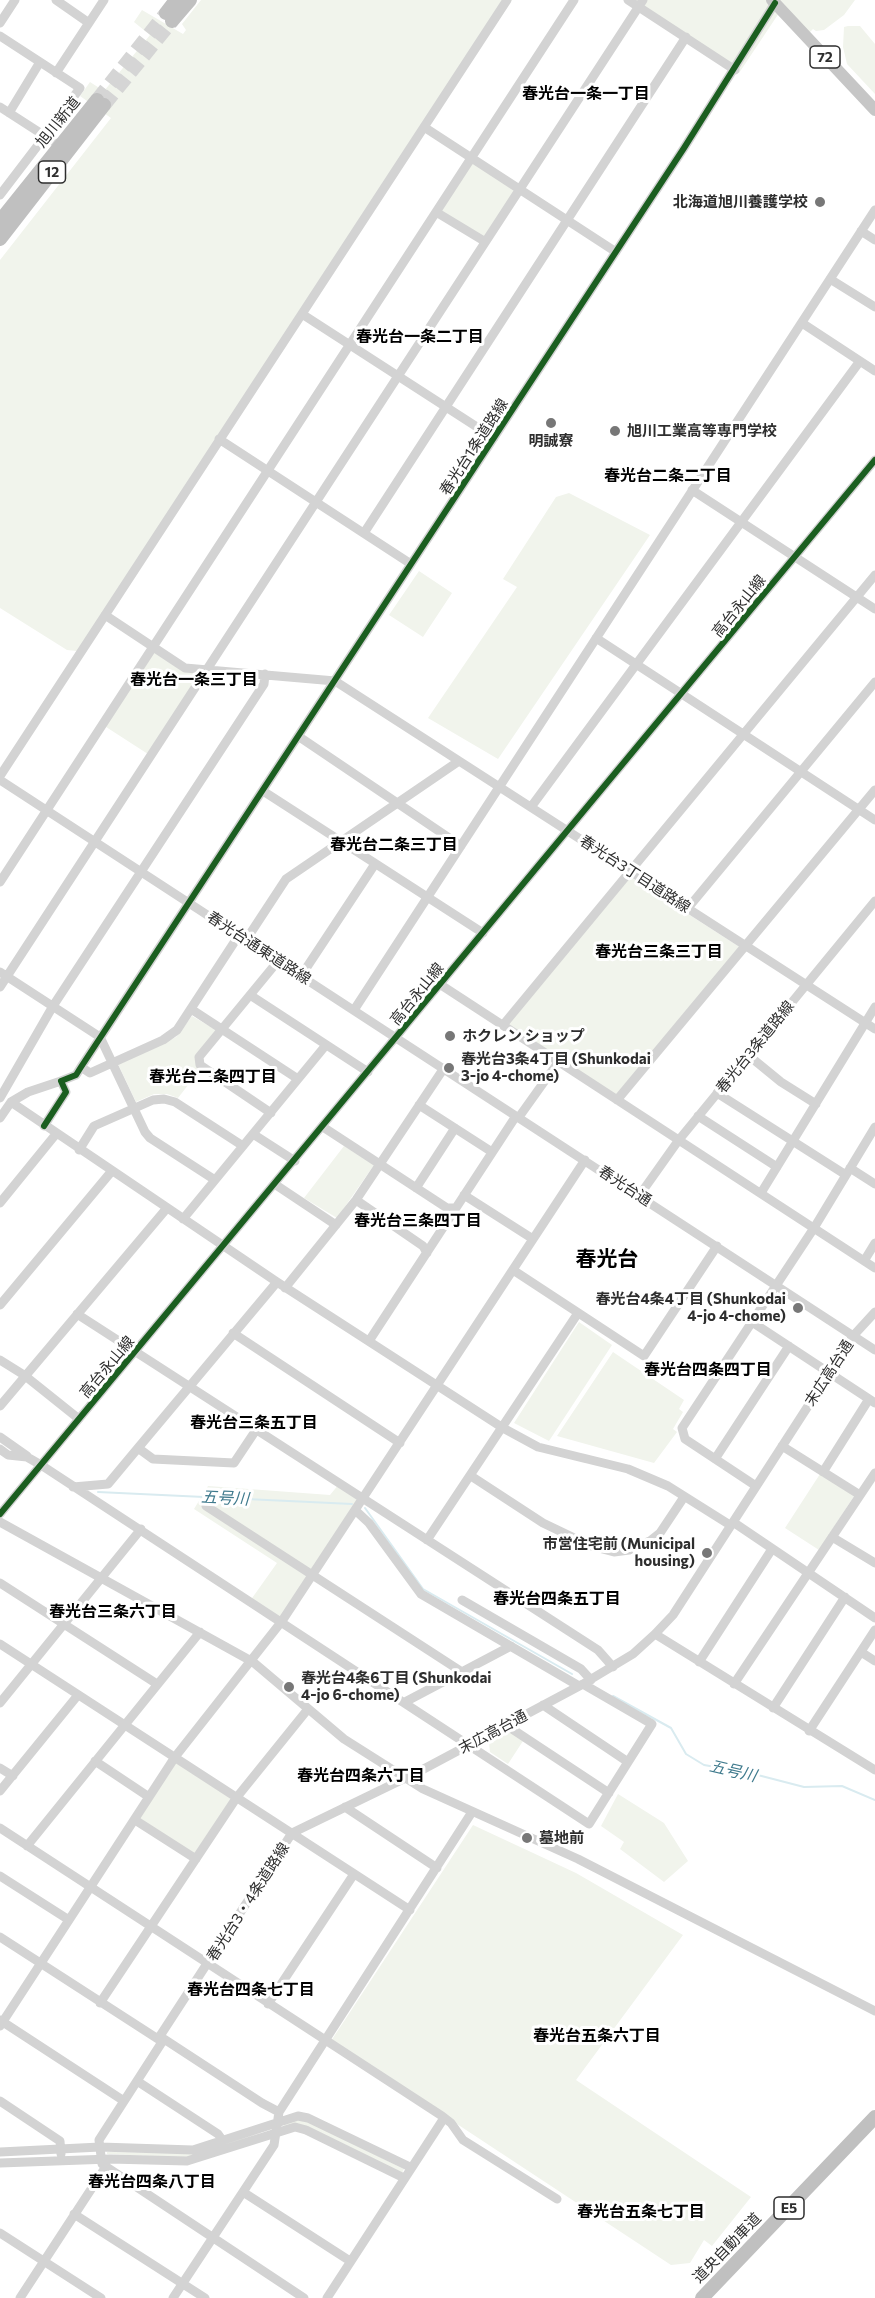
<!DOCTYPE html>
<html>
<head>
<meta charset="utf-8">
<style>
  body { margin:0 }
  canvas { display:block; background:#fff }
</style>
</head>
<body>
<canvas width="875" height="2298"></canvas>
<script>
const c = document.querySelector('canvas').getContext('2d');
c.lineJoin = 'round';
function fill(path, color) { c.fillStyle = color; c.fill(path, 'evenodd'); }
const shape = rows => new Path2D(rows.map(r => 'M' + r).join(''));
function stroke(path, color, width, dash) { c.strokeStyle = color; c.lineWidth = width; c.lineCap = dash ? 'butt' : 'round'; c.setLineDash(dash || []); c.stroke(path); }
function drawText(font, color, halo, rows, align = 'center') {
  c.font = font + ' Commissioner,"Noto Sans JP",sans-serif'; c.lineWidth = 6; c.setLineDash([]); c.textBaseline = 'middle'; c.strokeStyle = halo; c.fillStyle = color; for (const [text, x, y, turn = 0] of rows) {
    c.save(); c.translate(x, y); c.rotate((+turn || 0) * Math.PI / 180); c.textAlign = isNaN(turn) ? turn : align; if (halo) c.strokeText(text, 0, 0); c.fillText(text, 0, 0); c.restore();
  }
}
const green = shape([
  [201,0,512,0,77,651,67,650,0,608,0,260,111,118,80,96,90,82,104,91,150,35,134,22,142,10,183,34,186,30,182,24],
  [631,0,767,0,779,13,739,73],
  [776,0,855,0,844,15,824,30,816,31,813,29,808,34],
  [848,26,860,26,875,44,875,94,847,64,843,47,844,27],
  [472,158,518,188,484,241,436,212],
  [569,493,650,535,498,759,428,718,517,587,503,579,556,497],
  [419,571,452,593,423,637,389,615],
  [153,647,185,668,206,671,151,756,103,725],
  [629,876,741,948,617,1097,507,1026],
  [192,1016,216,1030,196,1064,199,1071,178,1098,167,1094,154,1094,136,1102,118,1064,176,1037],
  [344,1146,374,1165,337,1218,304,1198],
  [579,1322,612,1345,549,1441,514,1423],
  [613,1352,684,1400,679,1409,683,1412,673,1429,677,1432,654,1463,557,1436],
  [820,1474,854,1496,819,1550,785,1528],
  [339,1484,363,1498,282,1621,250,1601,277,1563,194,1509,208,1486,330,1495],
  [510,1732,523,1741,508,1764,490,1752,489,1743],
  [175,1757,237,1797,196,1859,135,1820],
  [618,1794,664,1823,688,1861,664,1882,620,1849,624,1842,601,1826],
  [473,1825,576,1873,683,1935,576,2080,751,2197,712,2246,704,2240,690,2263,671,2265,331,2041],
  [294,2120,306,2120,404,2169,402,2173,284,2126,284,2123],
  [269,2129,197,2158,107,2154,107,2152,195,2153]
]);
const stream = shape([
  [98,1492,352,1504],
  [365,1508,423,1589,572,1674],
  [613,1696,671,1728,686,1754,704,1765,750,1773,804,1787,842,1786,875,1800]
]);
const highwayTunnel = shape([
  [97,100,166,13],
  [104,105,172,21]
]);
const minor = shape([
  [56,0,89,23],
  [628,0,735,70],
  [0,23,15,0],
  [0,36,80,88,45,136,0,107],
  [56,73,104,0],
  [9,113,40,62],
  [424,127,616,252],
  [0,195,45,136,59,145],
  [436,212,484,241],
  [861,231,875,240],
  [830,279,875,307],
  [302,314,494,438],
  [802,323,875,371],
  [219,439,411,564],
  [692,490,875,609],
  [364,533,686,37],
  [105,615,185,668,335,681,875,1029],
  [596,638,875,820],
  [298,736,461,846],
  [0,776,507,0],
  [0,780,875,1350],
  [263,791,483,933],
  [531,807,860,361],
  [0,882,574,0],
  [688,908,875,682],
  [246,940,286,879,459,761],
  [0,972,100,1037,145,1132,150,1138,215,1180],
  [301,976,375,864],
  [441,985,875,1268],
  [0,987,643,0],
  [250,995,368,1072],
  [191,1009,298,1079],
  [354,1010,875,210],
  [503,1025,875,575],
  [748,1055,781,1082,816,1104],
  [81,1067,90,1073,163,1040,177,1030,239,935],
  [717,1093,846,1175],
  [0,1098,53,1006,264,684,265,674],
  [617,1100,875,790],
  [11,1102,277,1282,503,1428,538,1447,628,1469,668,1486,730,1525],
  [419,1105,492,1152],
  [271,1113,200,1065,199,1057,278,961],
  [698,1116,777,1167],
  [519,1117,559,1061],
  [0,1118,11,1102,28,1092,61,1081],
  [44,1126,66,1092,61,1081,76,1075,81,1067,684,148,775,3],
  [323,1127,447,1208,456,1208],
  [253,1134,295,1161],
  [79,1150,94,1126,153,1100,164,1099,175,1102,243,1146],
  [850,1168,875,1184],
  [276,1185,336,1225],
  [416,1188,455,1128],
  [761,1193,875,1007],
  [464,1195,533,1239],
  [639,1196,678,1141,875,901],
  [356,1200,423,1246,427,1253],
  [0,1203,56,1134],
  [183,1219,326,1045],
  [864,1261,875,1243],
  [513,1270,644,1356,717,1246],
  [285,1288,356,1200,444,1068],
  [0,1305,111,1172],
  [77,1314,598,1650,613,1667],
  [752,1322,875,1403],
  [233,1333,400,1443],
  [369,1341,516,1116],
  [0,1360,24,1375,79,1419],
  [0,1406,167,1208],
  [256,1430,234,1463,153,1459,138,1448,277,1282],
  [0,1437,27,1456],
  [782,1446,860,1495],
  [0,1449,8,1455,27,1457,41,1465,589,1824,652,1724,583,1684],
  [715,1459,789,1346],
  [823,1472,869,1399],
  [471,1476,543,1523,591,1546,614,1552,629,1550,650,1541,660,1533,684,1497],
  [756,1486,685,1439,682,1428,814,1228,875,1127],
  [73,1487,108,1484,138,1448],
  [206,1506,462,1672],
  [355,1510,369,1523,421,1594,579,1686],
  [0,1514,875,460],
  [0,1522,253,1662,344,1739,423,1789,578,1859,875,2011],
  [733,1522,875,1618],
  [832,1537,875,1563],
  [427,1540,578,1313],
  [0,1583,157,1684],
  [462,1600,581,1669,591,1680],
  [655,1634,875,1770],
  [0,1644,410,1910],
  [861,1652,875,1661],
  [699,1662,772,1549],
  [734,1684,875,1473],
  [405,1702,511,1646],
  [0,1703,141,1529],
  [543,1705,628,1762],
  [773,1708,845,1597],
  [506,1725,609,1793],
  [809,1731,875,1630],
  [95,1761,149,1797],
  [0,1768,13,1776],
  [0,1791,78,1695],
  [345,1807,437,1868],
  [135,1820,196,1859],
  [0,1828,442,2116,451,2123,463,2140,557,2199],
  [27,1846,200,1632],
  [0,1876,69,1920],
  [0,1937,158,2039,164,2039,262,2103,279,2112],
  [100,2003,237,1797,308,1709],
  [268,2004,354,1874],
  [0,2020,124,2101],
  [0,2026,175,1757,282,1621,585,1160],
  [158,2039,292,1833,420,1771,583,1684,633,1654,655,1634,673,1615,854,1335,875,1312],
  [164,2039,99,2140,102,2164,304,2298],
  [137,2081,218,2134,223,2141],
  [0,2101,60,2141,61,2154],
  [0,2152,100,2147,193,2150,298,2116,308,2118,410,2167],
  [0,2163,110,2159,187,2161,295,2127,306,2130,404,2178],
  [243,2192,350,2261],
  [74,2214,205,2298],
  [0,2233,101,2298],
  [20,2298,105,2168],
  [173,2298,274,2145,279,2112,472,1812],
  [327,2298,444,2118]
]);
const major = shape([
  [772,0,875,110]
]);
const highway = shape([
  [166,13,176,0],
  [172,21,190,0],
  [0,221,97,100],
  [0,239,104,105],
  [702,2298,875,2117]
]);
const cycleway = shape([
  [44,1126,66,1092,61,1081,76,1075,81,1067,684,148,775,3],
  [0,1514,875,460]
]);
const markers = [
  [820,202,6,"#777"],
  [551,423,6,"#777"],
  [615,431,6,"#777"],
  [450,1036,6,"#777"],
  [449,1068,6,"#777"],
  [798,1308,6,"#777"],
  [707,1553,6,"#777"],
  [289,1687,6,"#777"],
  [527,1838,6,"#777"]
];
const shields = [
  [825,57,30],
  [52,172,27],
  [789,2208,30]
];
const shieldNames = [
  ["72",825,57],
  ["12",52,172],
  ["E5",789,2208]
];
const streetNames = [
  ["旭川新道",58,122,-51],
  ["春光台1条道路線",474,447,-57],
  ["高台永山線",739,606,-51],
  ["春光台3丁目道路線",635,874,33],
  ["春光台通東道路線",259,948,33],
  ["高台永山線",417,994,-51],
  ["春光台3条道路線",755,1047,-51],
  ["春光台通",625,1186,33],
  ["高台永山線",107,1367,-50],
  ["末広高台通",829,1373,-57],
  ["末広高台通",493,1732,-28],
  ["春光台3・4条道路線",248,1902,-57],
  ["道央自動車道",727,2248,-46]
];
const poiNames = [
  ["北海道旭川養護学校",808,202,"right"],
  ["旭川工業高等専門学校",627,431],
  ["明誠寮",551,441,"center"],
  ["ホクレン ショップ",462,1036],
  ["春光台3条4丁目 (Shunkodai",461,1059],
  ["3-jo 4-chome)",461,1076],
  ["春光台4条4丁目 (Shunkodai",786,1299,"right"],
  ["4-jo 4-chome)",786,1316,"right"],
  ["市営住宅前 (Municipal",695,1544,"right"],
  ["housing)",695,1561,"right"],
  ["春光台4条6丁目 (Shunkodai",301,1678],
  ["4-jo 6-chome)",301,1695],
  ["墓地前",539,1838]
];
const neighbourhoodNames = [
  ["春光台一条一丁目",586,94],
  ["春光台一条二丁目",420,337],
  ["春光台二条二丁目",668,476],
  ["春光台一条三丁目",194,680],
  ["春光台二条三丁目",394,845],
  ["春光台三条三丁目",659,952],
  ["春光台二条四丁目",213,1077],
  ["春光台三条四丁目",418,1221],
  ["春光台四条四丁目",708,1370],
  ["春光台三条五丁目",254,1423],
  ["春光台四条五丁目",557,1599],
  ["春光台三条六丁目",113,1612],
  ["春光台四条六丁目",361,1776],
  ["春光台四条七丁目",251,1990],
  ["春光台五条六丁目",597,2036],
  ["春光台四条八丁目",152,2182],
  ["春光台五条七丁目",641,2212]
];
const waterNames = [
  ["五号川",225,1498,3],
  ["五号川",733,1771,13]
];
const districtNames = [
  ["春光台",607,1259]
];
fill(green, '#f1f4ec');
stroke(stream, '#d9ebf0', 2);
stroke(highwayTunnel, '#d5d5d5', 14, [14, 7]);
stroke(minor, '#d3d3d3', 9);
stroke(major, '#c6c6c6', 12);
stroke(highway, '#c0c0c0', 14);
stroke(cycleway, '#1b5e20', 6);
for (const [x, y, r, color] of markers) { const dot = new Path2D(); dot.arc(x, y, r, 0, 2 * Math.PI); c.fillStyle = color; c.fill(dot); stroke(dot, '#fff', 2); }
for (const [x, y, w] of shields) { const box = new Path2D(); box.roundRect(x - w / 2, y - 11, w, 22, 4.5); c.fillStyle = '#fff'; c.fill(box); stroke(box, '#2e2e2e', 1.5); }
drawText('bold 14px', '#2e2e2e', null, shieldNames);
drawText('15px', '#2e2e2e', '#fff', streetNames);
drawText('bold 15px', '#2e2e2e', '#fff', poiNames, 'left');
drawText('bold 16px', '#000', '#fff', neighbourhoodNames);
drawText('italic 16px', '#3f7a8d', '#fff', waterNames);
drawText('bold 21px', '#000', '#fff', districtNames);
</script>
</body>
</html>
